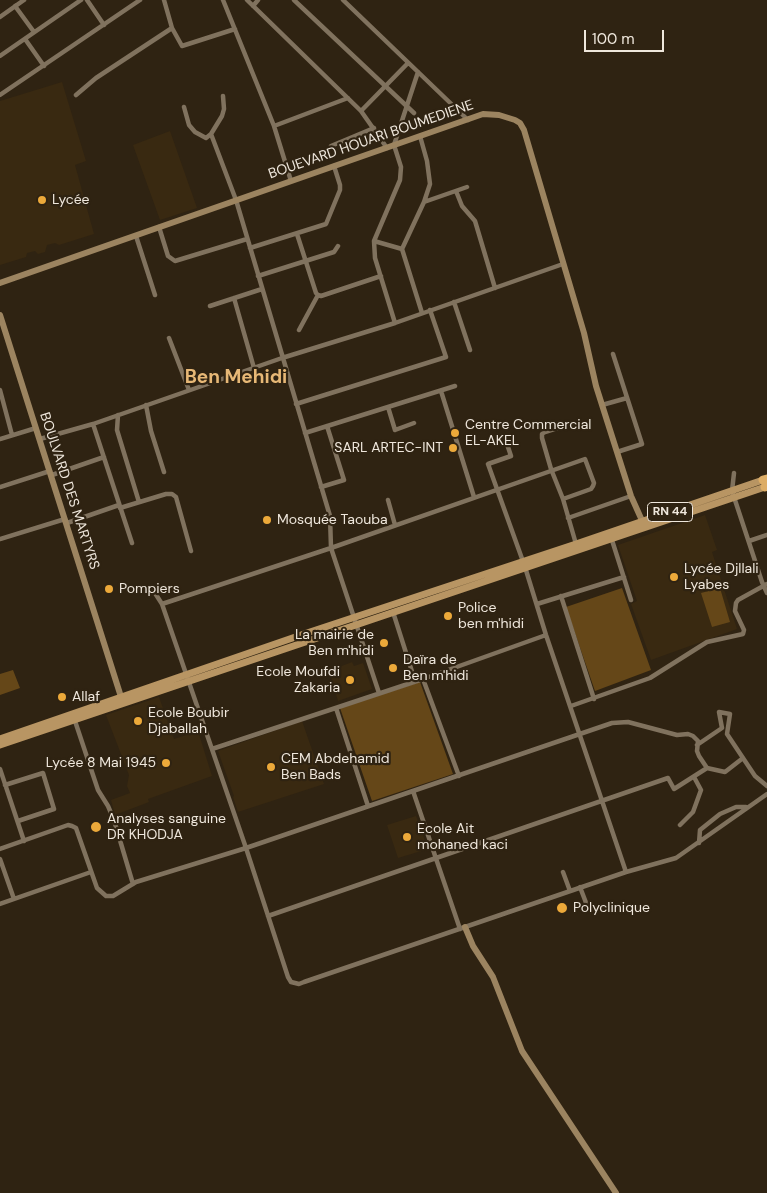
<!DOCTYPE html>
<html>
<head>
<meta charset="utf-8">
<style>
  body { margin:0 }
  #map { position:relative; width:767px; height:1193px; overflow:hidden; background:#2f2312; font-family:"DM Sans",sans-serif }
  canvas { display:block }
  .scale { position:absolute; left:584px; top:30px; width:80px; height:22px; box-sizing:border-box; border:2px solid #efe7dc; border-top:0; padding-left:6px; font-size:15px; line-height:18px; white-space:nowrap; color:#efe7dc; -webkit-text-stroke:4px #2f2312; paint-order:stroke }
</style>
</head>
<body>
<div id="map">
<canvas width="767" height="1193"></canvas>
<div class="scale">100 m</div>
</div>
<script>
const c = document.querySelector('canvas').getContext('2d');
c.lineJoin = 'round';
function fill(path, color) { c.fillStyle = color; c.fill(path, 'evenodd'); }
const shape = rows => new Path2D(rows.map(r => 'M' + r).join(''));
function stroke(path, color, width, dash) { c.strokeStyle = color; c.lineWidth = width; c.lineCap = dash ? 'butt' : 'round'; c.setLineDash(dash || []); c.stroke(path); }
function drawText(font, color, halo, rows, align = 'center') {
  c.font = font + ' "DM Sans",sans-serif'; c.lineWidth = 4.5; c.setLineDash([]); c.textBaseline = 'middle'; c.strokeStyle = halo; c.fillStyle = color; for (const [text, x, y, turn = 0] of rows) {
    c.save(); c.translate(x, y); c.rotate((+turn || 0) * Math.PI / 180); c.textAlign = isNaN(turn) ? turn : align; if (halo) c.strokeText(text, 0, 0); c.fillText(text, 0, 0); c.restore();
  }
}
const built = shape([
  [62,82,86,161,75,165,94,234,59,245,55,243,47,245,45,252,38,254,35,251,27,253,26,257,0,265,0,101],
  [170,131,197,208,160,220,133,145],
  [705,515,717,550,712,552,737,629,651,660,631,604,637,601,618,545],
  [352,662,354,666,363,663,372,689,338,701,329,671],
  [159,697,174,739,198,731,212,776,148,799,149,802,115,815,111,800,130,793,127,786,129,775,106,715],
  [302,721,324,784,238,812,233,797,234,796,218,751],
  [416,816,428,849,398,858,387,825]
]);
const green = shape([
  [622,588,651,670,595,691,566,607],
  [720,588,730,622,712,627,701,593],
  [13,670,20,688,0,695,0,674],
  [420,682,453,774,372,801,340,708]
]);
const street = shape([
  [87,0,104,25],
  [164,0,172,28,182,46,235,29],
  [223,0,274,126,291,181],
  [247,0,361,111,387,148],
  [294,0,414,113],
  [343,0,468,120],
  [15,6,34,32],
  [253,6,258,0],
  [0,17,24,0],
  [25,39,44,66],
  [0,56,81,0],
  [0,95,140,0],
  [76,95,96,78,172,28],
  [184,107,189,125,195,132,206,138,211,134,222,116,224,109,223,96],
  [361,111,408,63],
  [274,126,348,98],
  [211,134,236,200,330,516,331,548,379,693],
  [420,136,427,161,430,184,424,202,402,249,422,313],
  [331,146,374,128],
  [456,191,462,206,475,221,495,288],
  [424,202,467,187],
  [159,227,168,256,175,261,247,239],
  [297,234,316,293,318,295,321,296,381,276],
  [136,236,155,295],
  [374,241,402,249],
  [250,248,326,224,340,190,340,185,334,166],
  [258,276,334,252,338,246],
  [234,298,254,368],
  [454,302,470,350],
  [210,306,262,289],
  [395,323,375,258,374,241,400,180,401,167,394,145,418,72],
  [299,330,318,295],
  [169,338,189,390],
  [613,354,642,444,617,452],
  [0,390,12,435],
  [441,391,474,497],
  [296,404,446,357,430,310],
  [146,405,151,431,164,472],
  [602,405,627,398],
  [388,407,395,430,414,423],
  [118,415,117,430,139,502],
  [573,423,545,432,542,434,542,438,551,469,563,499,576,544],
  [93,424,132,543],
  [305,433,455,386],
  [0,439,36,428],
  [40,439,93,424,282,358,395,323,563,264],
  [734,473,732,491,762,582,767,593],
  [52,475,104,457],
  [0,487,50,471],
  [321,487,344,480,327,426],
  [388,500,395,525],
  [120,508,166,494,172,494,176,497,191,551],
  [568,518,631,496],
  [67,523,119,505],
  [611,537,631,600],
  [0,539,65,519],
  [749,541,767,535],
  [153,590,162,604,246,848,288,977,291,982,299,984,304,982,626,872,546,635,525,567,488,464,511,456,507,444],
  [561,596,594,699],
  [162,604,331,548,585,459,594,483,593,486,591,489,563,499],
  [537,604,624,577],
  [393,612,415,681],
  [423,679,459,776],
  [571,706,650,678,707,642,743,634,744,630,735,611,736,603,738,600,767,584],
  [336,708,368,806],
  [75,721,98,790,108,806,114,820,133,884],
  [697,745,722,728,719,712,730,714,727,734,755,776,767,786],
  [212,749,423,679,546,635],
  [0,769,24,841],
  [5,785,43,773,54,809,18,821],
  [413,791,460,929],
  [680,825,693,812,701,790,694,777],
  [699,843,700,830,720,814,736,807,746,807],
  [0,849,68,825,72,826,76,828,97,888,106,896,113,896,136,882,246,848,612,723,628,722,677,735,688,734,693,736,698,741,697,751,699,756,707,768,725,772,743,758],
  [0,859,14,899],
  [563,872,570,891],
  [626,872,676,858,767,794],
  [580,887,588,908],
  [0,904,91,872],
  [268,916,668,778,674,789,707,768]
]);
const secondary = shape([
  [0,283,483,114,499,115,515,120,520,123,524,130,584,333,596,386,631,496,644,525],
  [0,315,122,700],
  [465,927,473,946,493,977,522,1051,616,1193]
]);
const primary = shape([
  [0,739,307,633,576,544,763,480],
  [0,745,765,487]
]);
const highway = shape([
  [763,480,767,479],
  [765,487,767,486]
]);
const markers = [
  [42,200,5,"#eca93a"],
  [455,433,5,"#eca93a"],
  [453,448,5,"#eca93a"],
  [267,520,5,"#eca93a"],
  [674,577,5,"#eca93a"],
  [109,589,5,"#eca93a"],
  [448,616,5,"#eca93a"],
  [384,643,5,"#eca93a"],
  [393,668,5,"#eca93a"],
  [350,680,5,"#eca93a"],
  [62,697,5,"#eca93a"],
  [138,721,5,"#eca93a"],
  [166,763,5,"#eca93a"],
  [271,767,5,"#eca93a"],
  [96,827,6,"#eca93a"],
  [407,837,5,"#eca93a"],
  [562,908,6,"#eca93a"]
];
const shields = [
  [670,512,45]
];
const shieldNames = [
  ["RN 44",670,512]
];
const streetNames = [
  ["BOUEVARD HOUARI BOUMEDIENE",371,140,-19],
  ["BOULVARD DES MARTYRS",69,491,72]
];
const poiNames = [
  ["Lycée",52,200],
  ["Centre Commercial",465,425],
  ["EL-AKEL",465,441],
  ["SARL ARTEC-INT",443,448,"right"],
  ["Mosquée Taouba",277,520],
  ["Lycée Djllali",684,569],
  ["Lyabes",684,585],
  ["Pompiers",119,589],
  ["Police",458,608],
  ["ben m'hidi",458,624],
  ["La mairie de",374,635,"right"],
  ["Ben m'hidi",374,651,"right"],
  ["Daïra de",403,660],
  ["Ben m'hidi",403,676],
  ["Ecole Moufdi",340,672,"right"],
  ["Zakaria",340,688,"right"],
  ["Allaf",72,697],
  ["Ecole Boubir",148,713],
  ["Djaballah",148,729],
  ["CEM Abdehamid",281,759],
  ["Ben Bads",281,775],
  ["Lycée 8 Mai 1945",156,763,"right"],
  ["Analyses sanguine",107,819],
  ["DR KHODJA",107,835],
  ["Ecole Ait",417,829],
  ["mohaned kaci",417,845],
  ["Polyclinique",573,908]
];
const districtNames = [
  ["Ben Mehidi",236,378]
];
fill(built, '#392911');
fill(green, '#654718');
stroke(street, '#80725e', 4.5);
stroke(secondary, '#9c8460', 6);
stroke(primary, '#b89563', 7);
stroke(highway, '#ddad66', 9);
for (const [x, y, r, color] of markers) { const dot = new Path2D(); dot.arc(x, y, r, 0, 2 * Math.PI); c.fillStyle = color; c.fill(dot); stroke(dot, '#2f2312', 2); }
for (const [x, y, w] of shields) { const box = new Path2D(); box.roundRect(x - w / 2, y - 9.5, w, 19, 4); c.fillStyle = '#2f2312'; c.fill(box); stroke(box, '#efe7dc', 1); }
drawText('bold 12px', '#efe7dc', null, shieldNames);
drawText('14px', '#efe7dc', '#2f2312', streetNames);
drawText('14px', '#efe7dc', '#2f2312', poiNames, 'left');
drawText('bold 19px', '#e7b876', '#2f2312', districtNames);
</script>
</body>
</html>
